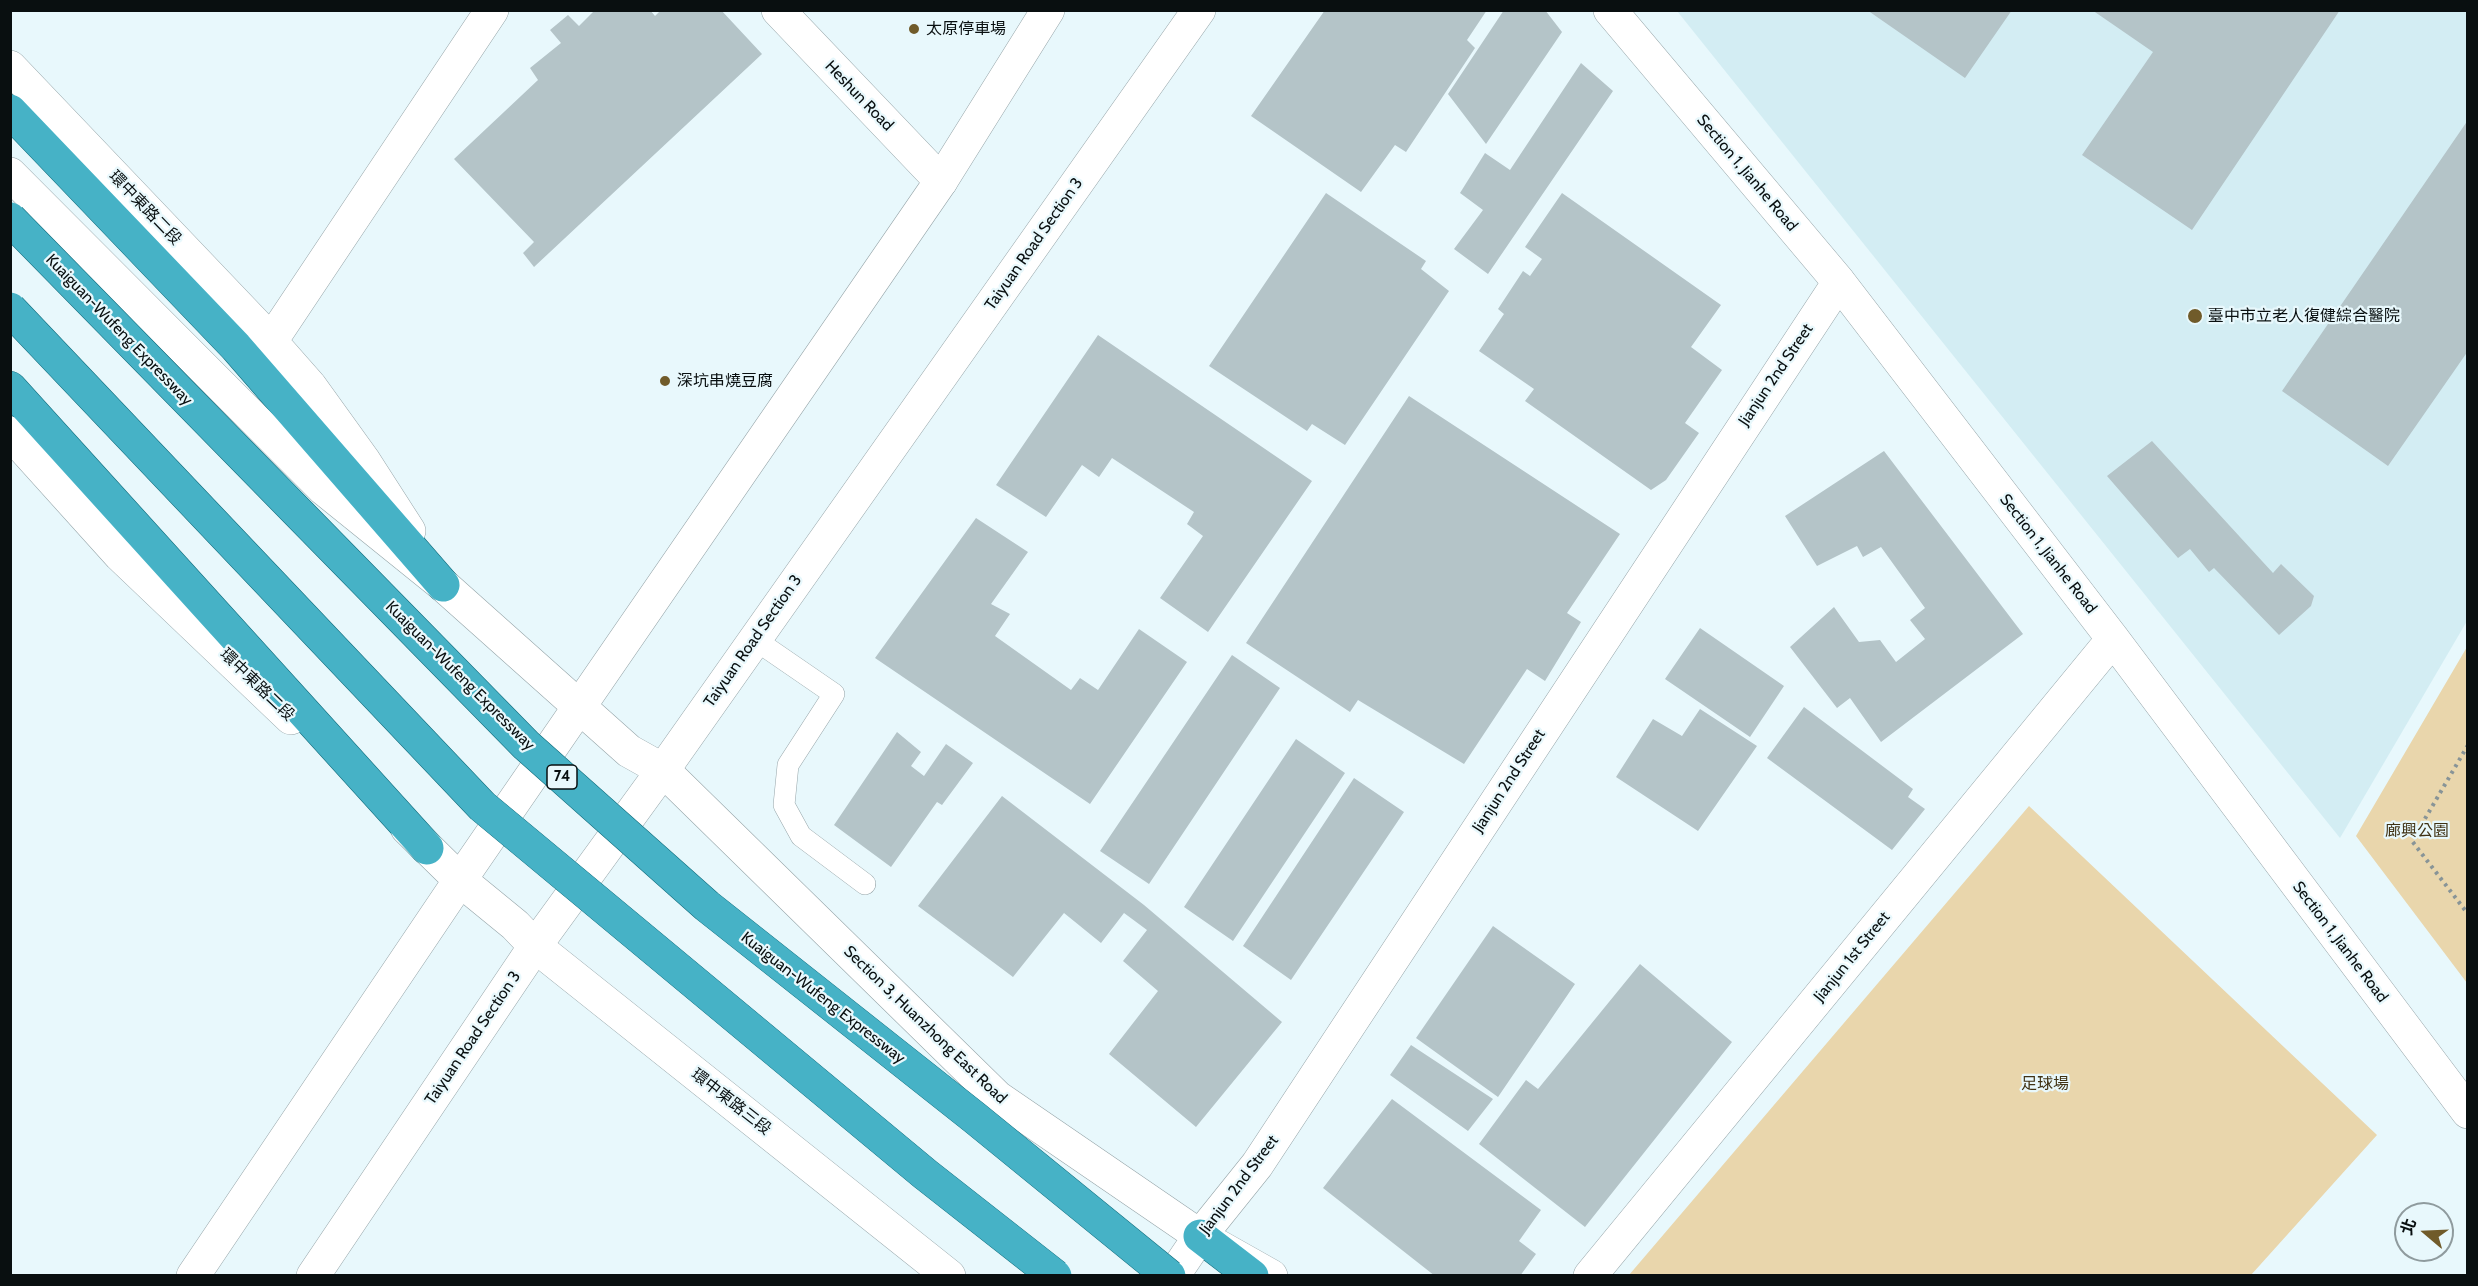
<!DOCTYPE html>
<html>
<head>
<meta charset="utf-8">
<style>
  body { margin:0 }
  #map { position:relative; width:2478px; height:1286px; overflow:hidden; background:#e8f8fc; font-family:Cabin,"Noto Sans TC",sans-serif }
  canvas { display:block }
  .frame { position:absolute; inset:0; border:12px solid #090f10; pointer-events:none }
  .north { position:absolute; left:2394px; top:1202px; width:60px; height:60px; box-sizing:border-box; background:#e8f8fc; border:2px solid #8f9b9e; border-radius:50%; rotate:289deg; font-size:16px; font-weight:700; line-height:24px; text-align:center; color:#090f10 }
  .north::after { content:''; display:block; margin:auto; width:21px; height:27px; background:#705b2a; clip-path:polygon(50% 0,100% 100%,50% 72%,0 100%) }
</style>
</head>
<body>
<div id="map">
<canvas width="2478" height="1286"></canvas>
<div class="frame"></div>
<div class="north">北</div>
</div>
<script>
const c = document.querySelector('canvas').getContext('2d');
c.lineJoin = 'round';
function fill(path, color) { c.fillStyle = color; c.fill(path, 'evenodd'); }
const shape = rows => new Path2D(rows.map(r => 'M' + r).join(''));
function stroke(path, color, width, dash) { c.strokeStyle = color; c.lineWidth = width; c.lineCap = dash ? 'butt' : 'round'; c.setLineDash(dash || []); c.stroke(path); }
function drawText(font, color, halo, rows, align = 'center') {
  c.font = font + ' Cabin,"Noto Sans TC",sans-serif'; c.lineWidth = 4.5; c.setLineDash([]); c.textBaseline = 'middle'; c.strokeStyle = halo; c.fillStyle = color; for (const [text, x, y, turn = 0] of rows) {
    c.save(); c.translate(x, y); c.rotate((+turn || 0) * Math.PI / 180); c.textAlign = isNaN(turn) ? turn : align; if (halo) c.strokeText(text, 0, 0); c.fillText(text, 0, 0); c.restore();
  }
}
const built = shape([
  [1677,11,2467,11,2467,621,2340,838]
]);
const green = shape([
  [2467,647,2467,983,2356,836],
  [2029,806,2377,1135,2251,1275,1629,1275]
]);
const building = shape([
  [595,10,650,10,655,16,661,10,721,10,762,54,534,267,523,253,534,242,454,159,538,80,530,68,561,43,550,30,568,15,579,26],
  [1325,10,1487,10,1467,40,1475,48,1406,152,1395,145,1361,192,1251,116],
  [1504,10,1545,10,1562,32,1486,144,1448,94],
  [1867,10,2012,10,1965,78],
  [2092,10,2340,10,2192,230,2082,155,2153,52],
  [1581,63,1613,91,1488,274,1454,249,1483,210,1460,193,1485,153,1510,170],
  [2468,120,2468,351,2388,466,2282,391],
  [1326,193,1426,261,1421,269,1449,291,1345,445,1312,424,1307,431,1209,366],
  [1562,193,1721,305,1691,347,1722,370,1685,423,1699,433,1666,480,1651,490,1525,401,1534,389,1479,351,1504,314,1498,309,1523,271,1530,276,1542,259,1525,247],
  [1098,335,1312,481,1208,632,1160,598,1203,536,1187,524,1194,512,1112,458,1099,477,1082,465,1046,517,996,485],
  [1409,396,1620,534,1567,613,1581,622,1545,681,1527,669,1464,764,1358,700,1350,712,1246,643],
  [2152,441,2273,573,2281,564,2314,596,2311,606,2279,635,2214,568,2209,572,2190,549,2178,558,2107,476],
  [1884,451,2023,634,1881,742,1850,698,1837,708,1790,647,1834,607,1859,642,1880,640,1896,662,1925,639,1910,620,1925,608,1881,547,1863,557,1857,546,1817,566,1785,516],
  [976,518,1028,552,991,604,1010,614,995,636,1071,690,1080,678,1098,690,1139,629,1187,662,1090,804,875,658],
  [1700,628,1784,686,1750,737,1665,679],
  [1232,655,1280,688,1149,884,1100,851],
  [1804,707,1913,789,1908,797,1925,809,1892,850,1767,758],
  [1700,709,1757,746,1698,831,1616,777,1653,719,1682,736],
  [897,732,921,752,911,766,924,776,946,744,973,763,942,805,937,802,891,867,834,825],
  [1296,739,1345,773,1233,941,1184,907],
  [1354,778,1404,812,1291,980,1243,946],
  [1002,796,1144,905,1282,1022,1196,1127,1109,1054,1158,991,1123,961,1147,930,1124,913,1101,943,1064,913,1013,977,918,906],
  [1493,926,1575,984,1498,1097,1416,1038],
  [1640,964,1732,1042,1585,1227,1479,1144,1526,1080,1538,1089],
  [1411,1045,1493,1099,1468,1131,1390,1075],
  [1392,1099,1541,1210,1519,1241,1536,1254,1520,1276,1435,1276,1323,1188]
]);
const path = shape([
  [2468,745,2412,841,2468,914]
]);
const service = shape([
  [754,639,834,694,788,765,784,805,801,836,865,884]
]);
const minor = shape([
  [778,10,941,181],
  [1610,10,1839,282,2113,639,2468,1112],
  [10,67,258,327,310,386,364,461,409,531],
  [10,174,324,489,443,585,629,751,663,770,997,1097,1200,1236,1271,1276],
  [271,341,492,10],
  [10,433,120,555,291,718],
  [407,828,460,880,515,925,535,946,949,1276],
  [1173,1276,1200,1236,1257,1165,1839,282],
  [1590,1276,2113,639]
]);
const secondary = shape([
  [193,1276,460,880,941,181,1048,10],
  [313,1276,535,946,663,770,1199,10]
]);
const trunk = shape([
  [10,111,236,347,443,585],
  [10,388,427,848],
  [1200,1236,1252,1276]
]);
const trunkBridge = shape([
  [10,219,526,745,707,906,975,1118,1169,1276],
  [10,309,482,806,925,1174,1055,1276]
]);
const markers = [
  [914,29,6,"#705b2a"],
  [2195,316,8,"#705b2a"],
  [665,381,6,"#705b2a"]
];
const shields = [
  [562,777,30]
];
const shieldNames = [
  ["74",562,777]
];
const poiNames = [
  ["太原停車場",926,29],
  ["臺中市立老人復健綜合醫院",2208,316],
  ["深坑串燒豆腐",677,381]
];
const streetNames = [
  ["Heshun Road",859,96,46],
  ["Section 1, Jianhe Road",1747,173,50],
  ["環中東路二段",145,208,46],
  ["Taiyuan Road Section 3",1034,244,-55],
  ["Kuaiguan-Wufeng Expressway",119,330,46],
  ["Jianjun 2nd Street",1776,375,-56],
  ["Section 1, Jianhe Road",2048,554,52],
  ["Taiyuan Road Section 3",753,641,-55],
  ["Kuaiguan-Wufeng Expressway",460,676,45],
  ["環中東路二段",257,685,44],
  ["Jianjun 2nd Street",1509,781,-57],
  ["Section 1, Jianhe Road",2340,942,53],
  ["Jianjun 1st Street",1852,957,-51],
  ["Kuaiguan-Wufeng Expressway",823,998,38],
  ["Section 3, Huanzhong East Road",925,1025,44],
  ["Taiyuan Road Section 3",473,1038,-56],
  ["環中東路三段",731,1102,38],
  ["Jianjun 2nd Street",1239,1185,-53]
];
const parkNames = [
  ["廊興公園",2417,831],
  ["足球場",2045,1084]
];
fill(built, '#d3edf3');
fill(green, '#e9d6ac');
fill(building, '#b4c4c8');
stroke(service, '#95a4a8', 22);
stroke(minor, '#95a4a8', 34);
stroke(secondary, '#95a4a8', 34);
stroke(trunk, '#136d7d', 34);
stroke(path, '#889497', 4, [3, 4.5]);
stroke(service, '#fff', 21);
stroke(minor, '#fff', 33);
stroke(secondary, '#fff', 33);
stroke(trunk, '#46b2c6', 33);
stroke(trunkBridge, '#136d7d', 34, []);
stroke(trunkBridge, '#46b2c6', 33);
for (const [x, y, r, color] of markers) { const dot = new Path2D(); dot.arc(x, y, r, 0, 2 * Math.PI); c.fillStyle = color; c.fill(dot); stroke(dot, '#e8f8fc', 2); }
for (const [x, y, w] of shields) { const box = new Path2D(); box.roundRect(x - w / 2, y - 12, w, 24, 4.5); c.fillStyle = '#e8f8fc'; c.fill(box); stroke(box, '#090f10', 1.5); }
drawText('bold 15px', '#090f10', null, shieldNames);
drawText('16px', '#090f10', '#e8f8fc', poiNames, 'left');
drawText('16px', '#090f10', '#e8f8fc', streetNames);
drawText('16px', '#403214', '#e8f8fc', parkNames);
</script>
</body>
</html>
